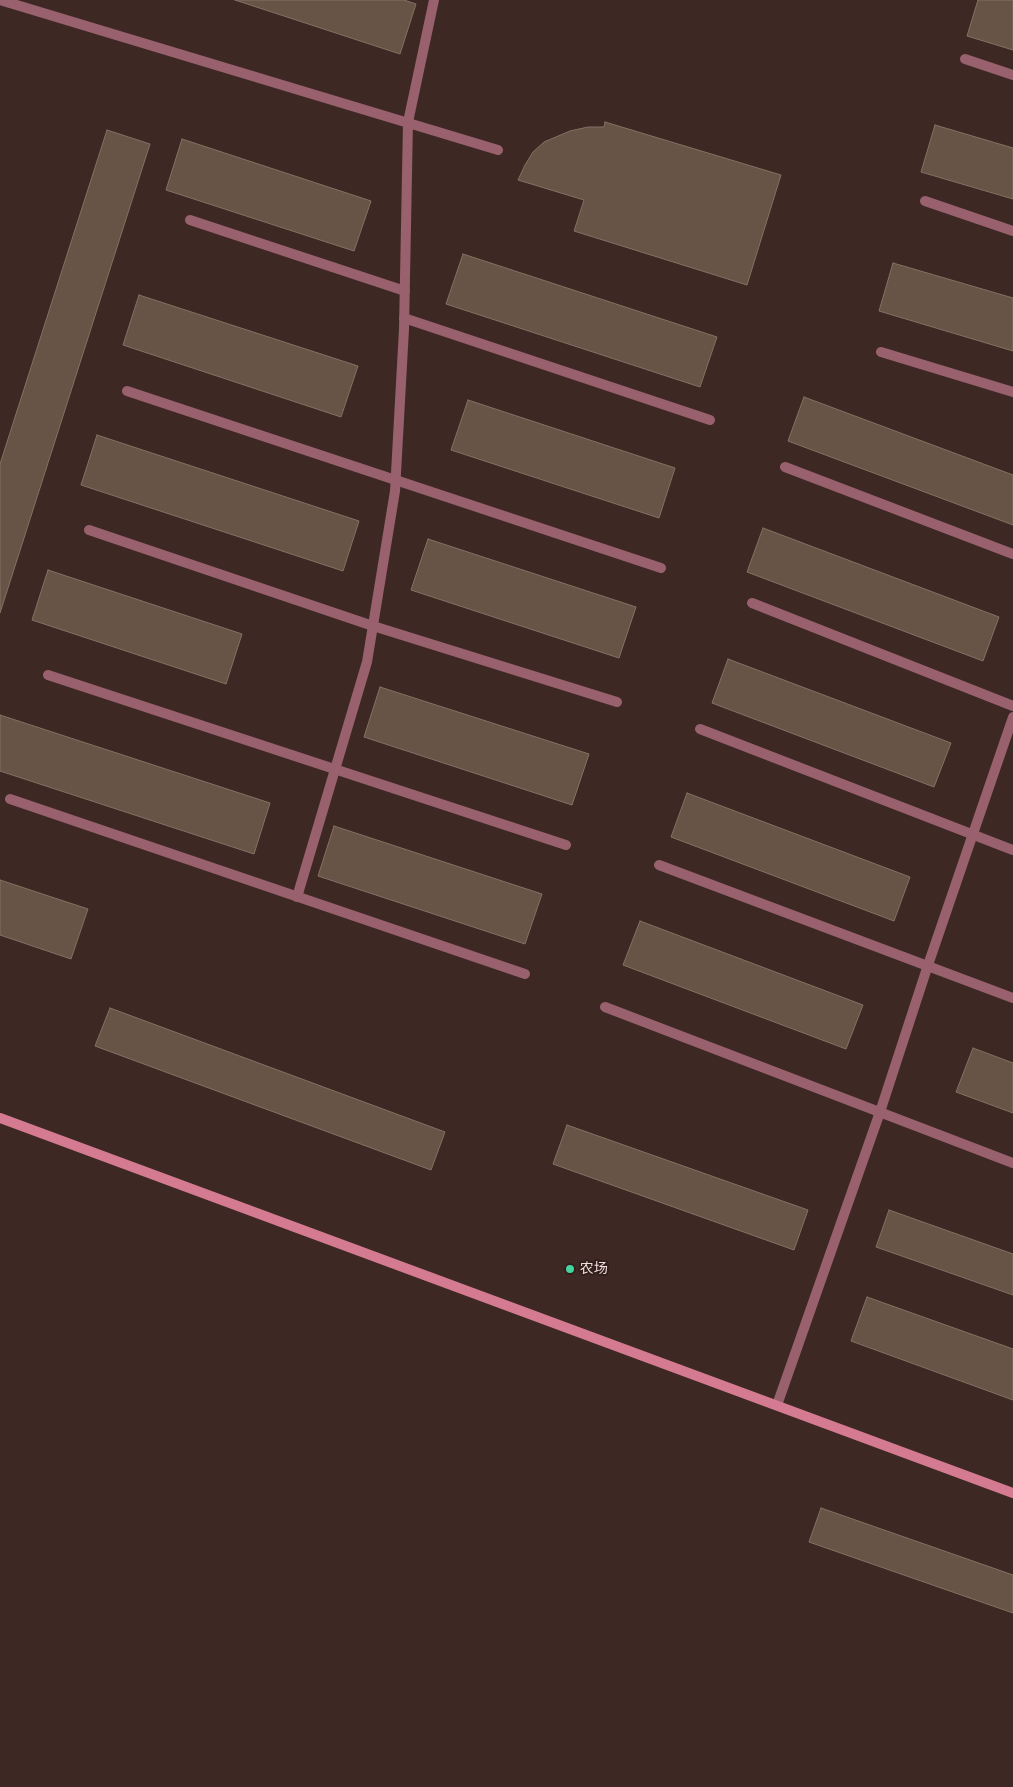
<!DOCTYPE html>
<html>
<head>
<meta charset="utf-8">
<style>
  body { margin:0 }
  canvas { display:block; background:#3d2824 }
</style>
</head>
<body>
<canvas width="1013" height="1787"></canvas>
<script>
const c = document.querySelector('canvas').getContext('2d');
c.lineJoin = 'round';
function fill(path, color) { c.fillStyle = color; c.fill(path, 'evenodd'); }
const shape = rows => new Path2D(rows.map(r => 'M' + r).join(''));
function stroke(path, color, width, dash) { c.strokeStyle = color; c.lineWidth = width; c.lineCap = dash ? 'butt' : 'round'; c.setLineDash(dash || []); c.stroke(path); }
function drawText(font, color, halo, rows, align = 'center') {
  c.font = font + ' Mulish,"Noto Sans SC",sans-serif'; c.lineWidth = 4; c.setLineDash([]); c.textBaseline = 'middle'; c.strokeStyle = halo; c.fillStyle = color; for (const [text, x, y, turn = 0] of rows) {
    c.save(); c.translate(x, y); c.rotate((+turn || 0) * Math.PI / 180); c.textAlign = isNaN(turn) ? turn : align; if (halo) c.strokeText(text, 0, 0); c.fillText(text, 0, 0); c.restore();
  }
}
const building = shape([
  [235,0,404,0,416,4,400,54,235,0],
  [978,0,1013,0,1013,50,967,36,978,0],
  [605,122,781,175,747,285,574,231,584,200,518,180,525,165,533,152,544,142,570,131,588,127,604,127,605,122],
  [935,125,1013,148,1013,199,921,172,935,125],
  [107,130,150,144,0,613,0,464,107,130],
  [182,139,371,201,354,251,166,190,182,139],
  [463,254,717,337,700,387,446,304,463,254],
  [893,263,1013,298,1013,351,879,311,893,263],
  [139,295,358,366,341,417,123,345,139,295],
  [804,397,1013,475,1013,525,788,441,804,397],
  [468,400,675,468,659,518,451,450,468,400],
  [97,435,359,521,343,571,81,485,97,435],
  [763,528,999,617,983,661,747,572,763,528],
  [428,539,636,607,619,658,411,590,428,539],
  [48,570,242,634,226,684,32,620,48,570],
  [728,659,951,743,934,787,712,703,728,659],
  [380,687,589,754,572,805,364,737,380,687],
  [0,715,270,803,254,854,0,771,0,715],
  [687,793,910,877,894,921,671,837,687,793],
  [334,826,542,894,525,944,318,876,334,826],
  [0,880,88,909,71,959,0,935,0,880],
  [640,921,863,1005,846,1049,623,965,640,921],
  [110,1008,445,1132,431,1170,95,1046,110,1008],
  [973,1048,1013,1063,1013,1113,956,1092,973,1048],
  [567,1125,808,1210,794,1250,553,1164,567,1125],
  [889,1210,1013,1254,1013,1295,876,1247,889,1210],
  [867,1297,1013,1349,1013,1400,851,1341,867,1297],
  [821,1508,1013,1575,1013,1613,809,1542,821,1508]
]);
const lane = shape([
  [965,59,1013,75],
  [925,201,1013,231],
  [190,220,405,291],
  [404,318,710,420],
  [881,352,1013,392],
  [127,391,661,568],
  [785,467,1013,554],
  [89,530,373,626,617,702],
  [752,603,1013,706],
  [48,675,566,845],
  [700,729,1013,850],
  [10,799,525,974],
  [659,865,1013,998],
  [605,1007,1013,1163]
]);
const street = shape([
  [0,0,498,150],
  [297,897,367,662,395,491,404,329,408,122,434,0],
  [777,1405,880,1112,928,965,1013,717]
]);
const secondary = shape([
  [0,1118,1013,1493]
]);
const markers = [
  [570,1269,5,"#46d49e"]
];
const poiNames = [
  ["农场",580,1269]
];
fill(building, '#675446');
stroke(building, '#857163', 1);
stroke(lane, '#99606d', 10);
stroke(street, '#99606d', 10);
stroke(secondary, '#d57b91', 10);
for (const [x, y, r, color] of markers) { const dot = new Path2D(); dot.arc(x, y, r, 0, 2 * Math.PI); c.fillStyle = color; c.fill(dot); stroke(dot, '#321e1a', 2); }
drawText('14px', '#eedfdd', '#321e1a', poiNames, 'left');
</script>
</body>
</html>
